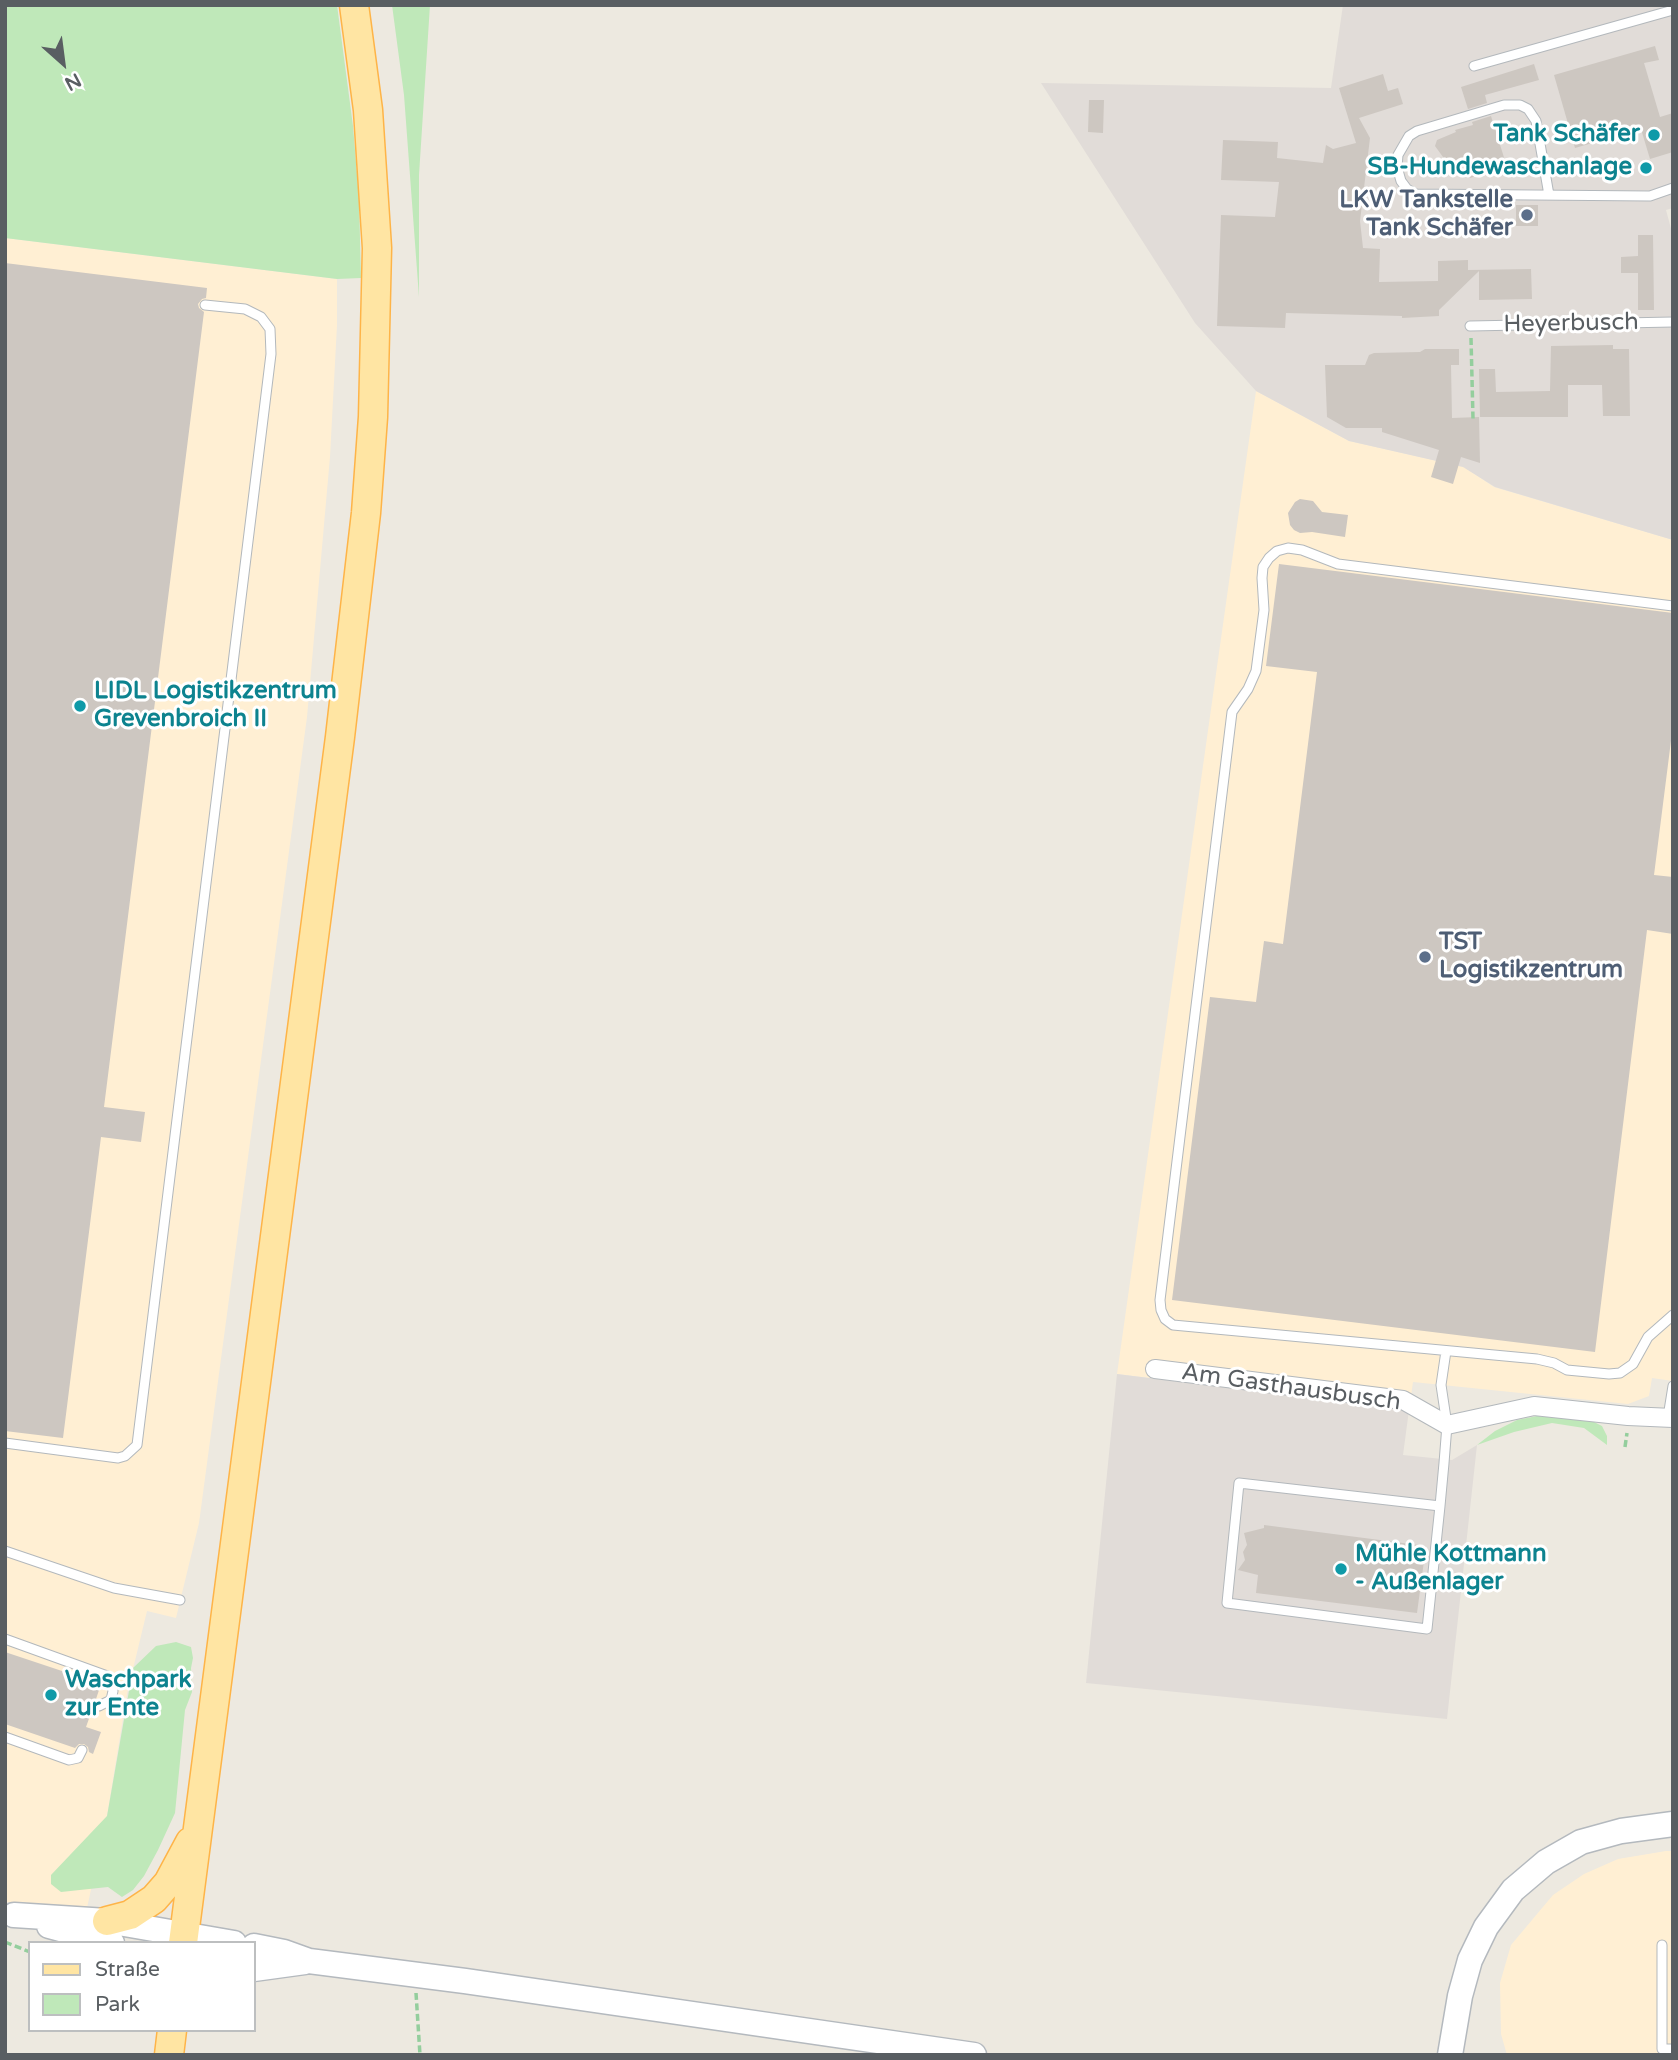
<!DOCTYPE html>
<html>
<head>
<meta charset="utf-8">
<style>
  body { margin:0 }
  #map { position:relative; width:1678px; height:2060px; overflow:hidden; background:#ede9e0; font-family:"Varela Round",sans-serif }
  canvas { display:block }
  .frame { position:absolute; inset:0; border:7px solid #595e62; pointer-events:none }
  .legend { position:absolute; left:28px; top:1941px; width:228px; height:91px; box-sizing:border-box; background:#fff; border:2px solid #bdbfc0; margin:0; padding:9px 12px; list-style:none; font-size:21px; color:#595e62 }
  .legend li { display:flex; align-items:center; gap:14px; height:35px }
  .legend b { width:35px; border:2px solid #bdbfc0 }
  .north { position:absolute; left:28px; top:28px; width:70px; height:70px; -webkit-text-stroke:5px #fff; paint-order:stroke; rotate:152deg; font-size:19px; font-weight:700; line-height:28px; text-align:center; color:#595e62 }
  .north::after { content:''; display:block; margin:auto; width:24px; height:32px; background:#595e62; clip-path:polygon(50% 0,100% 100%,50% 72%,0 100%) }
</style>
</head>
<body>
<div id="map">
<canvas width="1678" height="2060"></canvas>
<div class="frame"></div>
<ul class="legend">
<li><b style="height:9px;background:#ffe5a3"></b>Straße</li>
<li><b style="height:19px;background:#bfe8b9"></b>Park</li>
</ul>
<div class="north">N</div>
</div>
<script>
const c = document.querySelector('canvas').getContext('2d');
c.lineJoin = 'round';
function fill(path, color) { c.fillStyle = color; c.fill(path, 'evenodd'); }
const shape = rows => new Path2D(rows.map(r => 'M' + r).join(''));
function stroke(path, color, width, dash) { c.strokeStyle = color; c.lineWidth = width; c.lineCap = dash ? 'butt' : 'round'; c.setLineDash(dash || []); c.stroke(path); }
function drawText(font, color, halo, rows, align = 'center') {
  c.font = font + ' "Varela Round",sans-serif'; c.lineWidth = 6; c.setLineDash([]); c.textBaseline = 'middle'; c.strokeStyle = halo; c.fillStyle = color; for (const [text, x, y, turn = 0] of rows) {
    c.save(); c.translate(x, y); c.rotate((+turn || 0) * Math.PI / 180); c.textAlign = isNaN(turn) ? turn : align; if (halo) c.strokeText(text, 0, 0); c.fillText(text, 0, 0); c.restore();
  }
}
const commercial = shape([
  [5,238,337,279,337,325,330,457,307,717,199,1523,176,1618,147,1611,127,1694,107,1816,87,1908,5,1902],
  [1256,391,1349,441,1464,467,1494,487,1673,540,1673,1381,1652,1378,1649,1396,1628,1404,1413,1382,1409,1410,1117,1374],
  [1666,1851,1673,1851,1673,2055,1507,2055,1501,2034,1500,1983,1511,1945,1553,1895,1584,1874,1618,1859]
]);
const industrial = shape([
  [1343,5,1673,5,1673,208,1666,210,1673,236,1673,540,1495,487,1463,467,1349,441,1256,391,1195,323,1041,83,1331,88],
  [1117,1374,1409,1410,1403,1455,1452,1460,1477,1445,1447,1719,1086,1683]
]);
const green = shape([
  [7,5,337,5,353,126,359,199,361,278,337,279,5,238,5,25],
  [392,5,430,5,419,175,419,297,404,95],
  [1537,1416,1592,1421,1602,1426,1607,1436,1607,1445,1584,1428,1552,1423,1514,1432,1477,1445,1495,1431,1517,1420],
  [176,1642,191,1647,193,1658,191,1668,192,1692,185,1710,175,1813,158,1850,144,1876,133,1890,122,1897,108,1887,61,1892,51,1884,51,1875,107,1816,133,1668,156,1646]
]);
const building = shape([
  [1655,46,1659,60,1644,63,1660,117,1673,113,1673,152,1650,159,1641,129,1575,148,1554,75],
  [1534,64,1539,80,1485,95,1487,103,1468,109,1461,87],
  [1383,74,1388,91,1398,88,1403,104,1359,118,1370,138,1360,221,1363,248,1380,249,1379,282,1438,281,1438,261,1468,260,1468,270,1531,269,1532,299,1479,300,1479,271,1439,310,1439,316,1402,318,1402,316,1286,313,1285,328,1217,326,1221,215,1275,217,1279,182,1221,180,1223,140,1278,142,1277,158,1323,163,1326,145,1333,149,1356,143,1339,88],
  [1089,100,1104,100,1103,133,1088,132],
  [1491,116,1507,167,1470,178,1467,169,1450,174,1444,172,1441,167,1443,157,1435,146,1437,140,1456,132,1455,130,1473,125,1472,122],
  [1516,205,1538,205,1538,226,1516,226],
  [1638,235,1653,235,1654,310,1638,310,1638,273,1621,273,1621,257,1638,256],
  [5,263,207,288,206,298,202,299,198,304,199,308,204,312,104,1107,145,1112,141,1142,101,1137,63,1438,5,1431],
  [1613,345,1613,349,1629,349,1630,416,1603,416,1602,385,1568,385,1568,417,1480,417,1479,369,1495,369,1496,392,1550,391,1551,346],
  [1425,349,1459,349,1459,365,1451,365,1452,418,1479,417,1480,463,1461,457,1453,484,1431,477,1439,450,1382,432,1382,428,1346,428,1327,417,1325,365,1365,365,1369,355,1374,353,1420,352],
  [1300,499,1313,501,1322,512,1348,515,1345,537,1312,532,1300,533,1294,530,1290,525,1288,513,1295,502],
  [1279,564,1673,613,1673,725,1654,875,1673,877,1673,934,1647,930,1595,1352,1172,1300,1210,997,1256,1002,1264,941,1283,944,1317,672,1266,666],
  [1264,1525,1426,1546,1417,1613,1256,1593,1258,1575,1238,1570,1245,1560,1243,1552,1247,1545,1244,1533,1264,1528],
  [5,1652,101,1684,96,1699,89,1700,86,1705,91,1713,86,1727,101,1732,93,1754,89,1752,88,1747,84,1744,79,1744,75,1748,5,1724]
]);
const path = shape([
  [1471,338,1473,419],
  [1625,1447,1627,1433],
  [5,1942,30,1952],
  [416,1993,420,2055]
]);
const lane = shape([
  [1474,66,1673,10],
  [1549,195,1536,121,1528,109,1520,105,1504,105,1417,131,1409,136,1398,155,1397,167,1401,181,1407,189,1416,194,1650,196,1673,188],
  [1470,326,1673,322],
  [1673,606,1338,564,1302,550,1288,548,1277,551,1269,558,1263,567,1262,578,1264,610,1256,671,1248,689,1232,712,1160,1300,1161,1310,1165,1319,1173,1325,1537,1359,1554,1363,1567,1370,1609,1374,1620,1373,1633,1364,1648,1337,1673,1315],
  [1668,1417,1673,1386],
  [5,1443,118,1458,125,1456,137,1445,271,354,270,329,261,317,245,309,205,305],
  [1440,1506,1239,1483,1227,1603,1427,1629,1440,1506,1444,1463,1447,1425,1441,1385,1446,1351],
  [5,1551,114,1588,180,1600],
  [5,1639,110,1677,113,1691,111,1700,99,1706,93,1706],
  [5,1737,69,1760,78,1758,82,1750],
  [1662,1945,1662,2049,1673,2049]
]);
const street = shape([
  [1155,1369,1403,1400,1447,1425,1534,1406,1628,1416,1673,1418]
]);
const secondary = shape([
  [14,1915,107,1921,234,1943],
  [49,1926,112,1943],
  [254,1946,284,1952,309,1961,465,1981,974,2055],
  [254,1969,305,1962],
  [1450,2055,1460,1996,1470,1960,1486,1927,1513,1890,1546,1862,1581,1842,1621,1831,1673,1824]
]);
const primary = shape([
  [107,1921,130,1915,154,1899,168,1883,190,1842],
  [183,1943,340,737,366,513,373,417,377,248,368,110,354,5],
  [169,2055,172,2030]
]);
const markers = [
  [1654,135,7,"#0f9aa8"],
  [1646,168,7,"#0f9aa8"],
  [1527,215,7,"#5c6f8a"],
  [80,706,7,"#0f9aa8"],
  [1425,957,7,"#5c6f8a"],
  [1341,1569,7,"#0f9aa8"],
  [51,1695,7,"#0f9aa8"]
];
const cultureNames = [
  ["Tank Schäfer",1640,135,"right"],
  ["SB-Hundewaschanlage",1632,168,"right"],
  ["LIDL Logistikzentrum",94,692],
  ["Grevenbroich II",94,720],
  ["Mühle Kottmann",1355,1555],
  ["- Außenlager",1355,1583],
  ["Waschpark",65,1681],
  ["zur Ente",65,1709]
];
const serviceNames = [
  ["LKW Tankstelle",1513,201],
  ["Tank Schäfer",1513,229],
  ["TST",1439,943,"left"],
  ["Logistikzentrum",1439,971,"left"]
];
const streetNames = [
  ["Heyerbusch",1571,324,-1],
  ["Am Gasthausbusch",1291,1388,8]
];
fill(commercial, '#ffefd3');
fill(industrial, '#e1dcd8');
fill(green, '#bfe8b9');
fill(building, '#cdc7c1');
stroke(lane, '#b3b8bc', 11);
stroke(street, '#b3b8bc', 20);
stroke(secondary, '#b4b9be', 27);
stroke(primary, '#feb448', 31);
stroke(path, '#94ce9d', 3.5, [7, 3.5]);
stroke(lane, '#fff', 9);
stroke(street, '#fff', 18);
stroke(secondary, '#fff', 24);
stroke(primary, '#ffe5a3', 28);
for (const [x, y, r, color] of markers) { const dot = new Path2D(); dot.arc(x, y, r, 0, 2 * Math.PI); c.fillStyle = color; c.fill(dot); stroke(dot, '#fff', 2.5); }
drawText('bold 24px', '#0d838f', '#fff', cultureNames, 'left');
drawText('bold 24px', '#4e5e75', '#fff', serviceNames, 'right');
drawText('24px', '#595e62', '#fff', streetNames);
</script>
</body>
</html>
